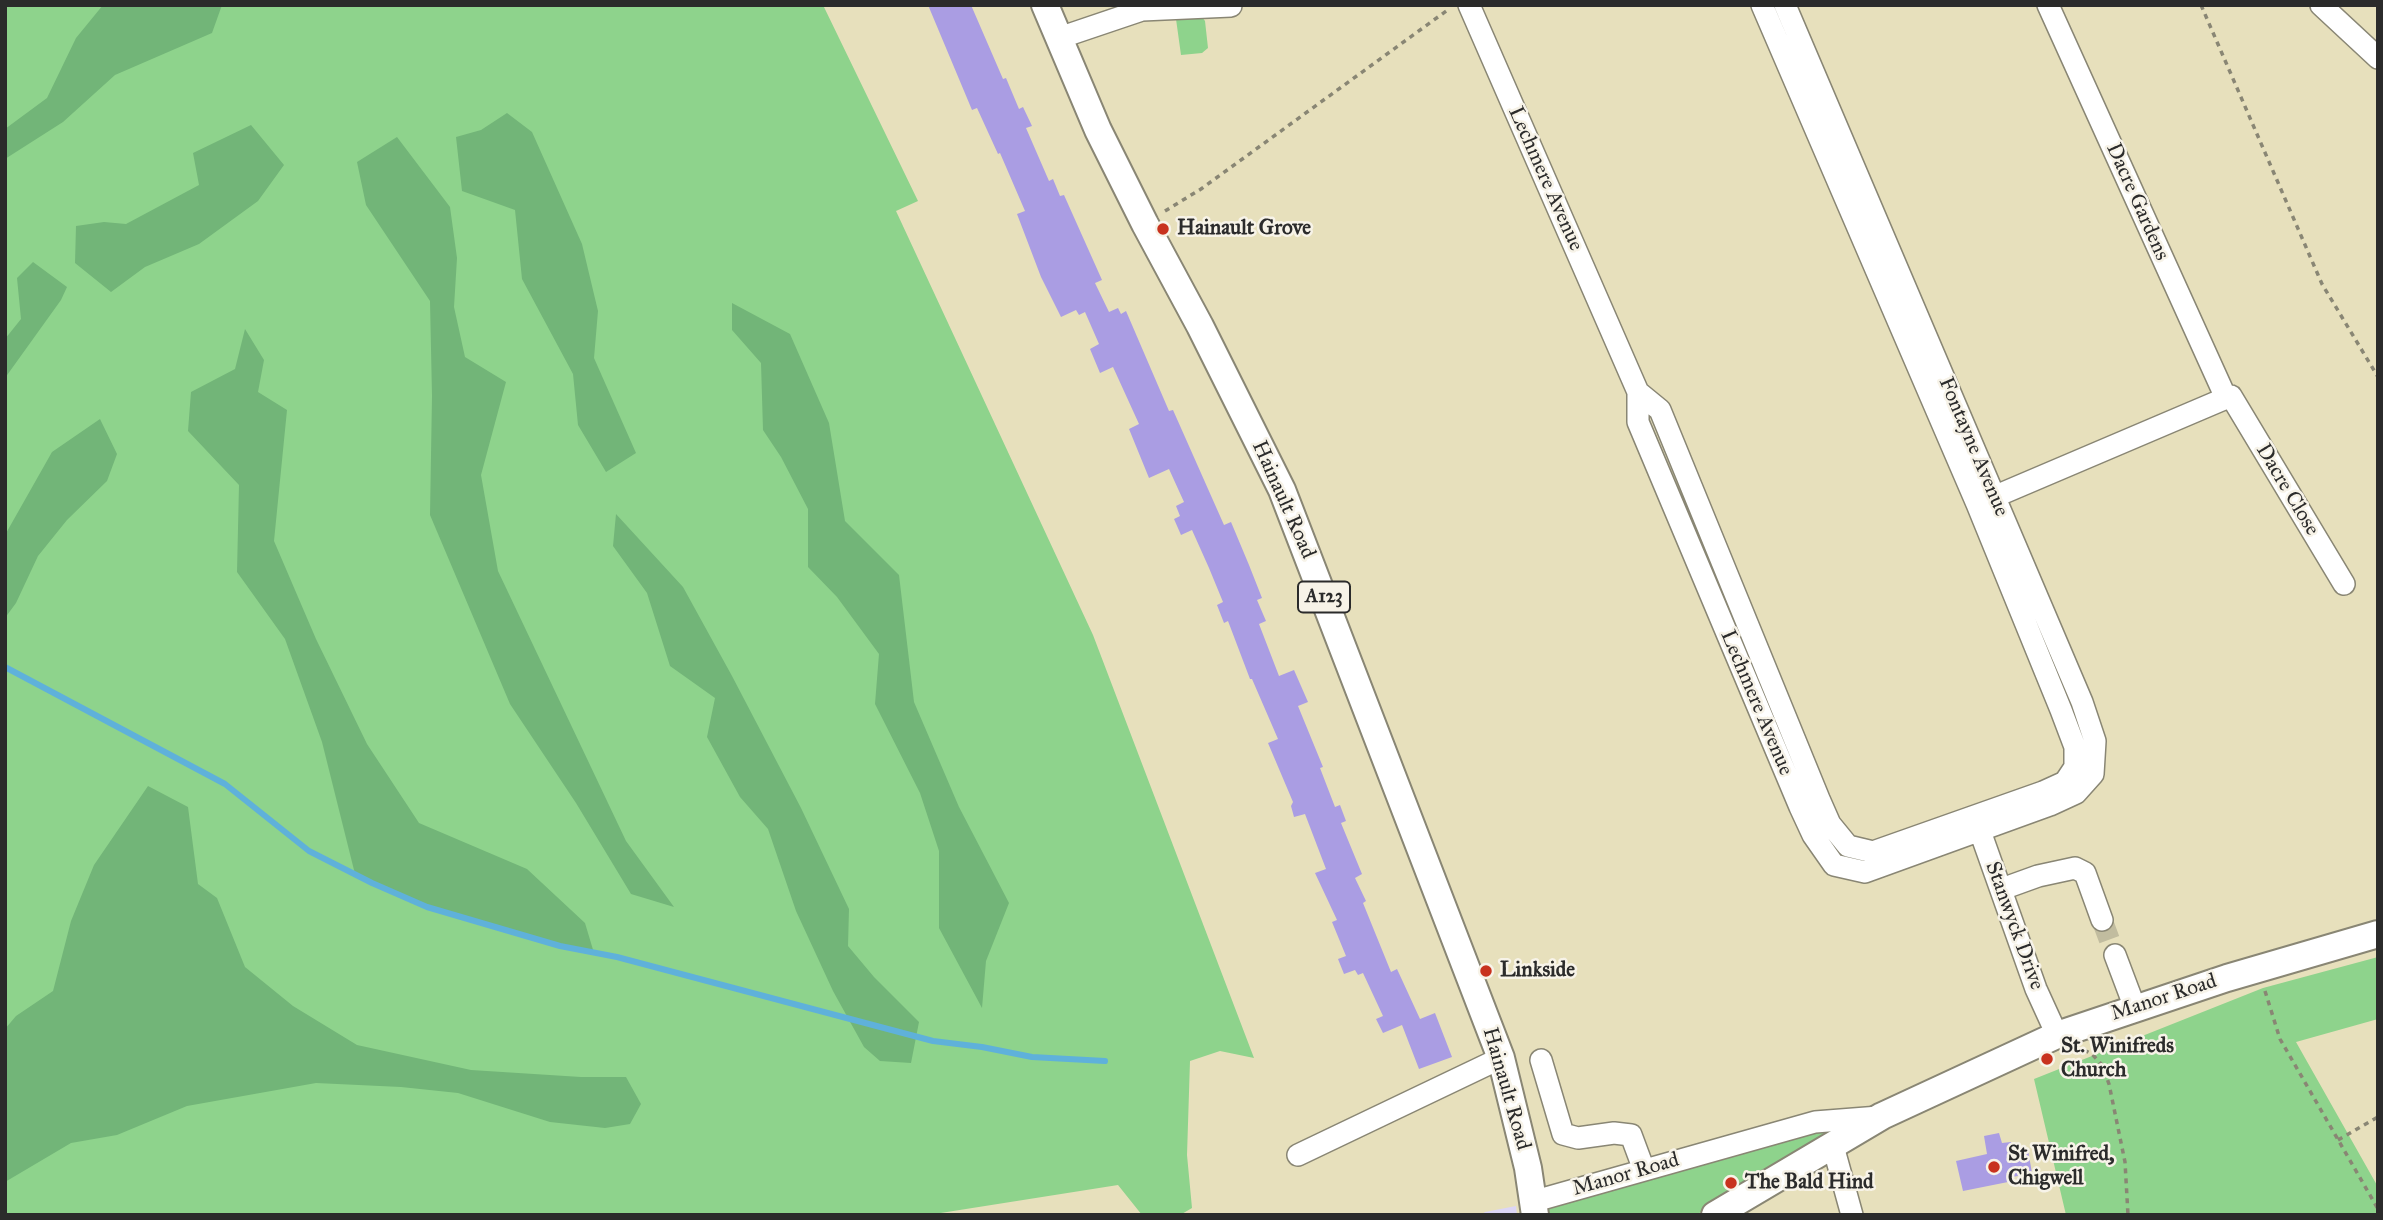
<!DOCTYPE html>
<html>
<head>
<meta charset="utf-8">
<style>
  body { margin:0 }
  #map { position:relative; width:2383px; height:1220px; overflow:hidden; background:#e7e0bc; font-family:"IM FELL Great Primer",serif }
  canvas { display:block }
  .frame { position:absolute; inset:0; border:7px solid #2b2b2b; pointer-events:none }
</style>
</head>
<body>
<div id="map">
<canvas width="2383" height="1220"></canvas>
<div class="frame"></div>
</div>
<script>
const c = document.querySelector('canvas').getContext('2d');
c.lineJoin = 'round';
function fill(path, color) { c.fillStyle = color; c.fill(path, 'evenodd'); }
const shape = rows => new Path2D(rows.map(r => 'M' + r).join(''));
function stroke(path, color, width, dash) { c.strokeStyle = color; c.lineWidth = width; c.lineCap = dash ? 'butt' : 'round'; c.setLineDash(dash || []); c.stroke(path); }
function drawText(font, color, halo, rows, align = 'center') {
  c.font = font + ' "IM FELL Great Primer",serif'; c.lineWidth = 5; c.setLineDash([]); c.textBaseline = 'middle'; c.strokeStyle = halo; c.fillStyle = color; for (const [text, x, y, turn = 0] of rows) {
    c.save(); c.translate(x, y); c.rotate((+turn || 0) * Math.PI / 180); c.textAlign = isNaN(turn) ? turn : align; if (halo) c.strokeText(text, 0, 0); c.fillText(text, 0, 0); c.restore();
  }
}
const built = shape([
  [1516,1206,1517,1215,1481,1215,1485,1212]
]);
const green = shape([
  [5,5,823,5,918,201,896,211,1093,635,1254,1058,1220,1051,1190,1061,1187,1155,1192,1208,1180,1215,1142,1215,1118,1185,928,1215,5,1215],
  [1202,17,1205,21,1208,48,1202,53,1181,55,1176,19],
  [2378,957,2378,1019,2296,1042,2378,1187,2378,1215,2066,1215,2034,1079,2263,988],
  [1848,1124,1696,1215,1546,1215,1545,1206]
]);
const forest = shape([
  [103,5,222,5,212,33,115,75,63,122,5,159,5,129,47,98,76,38],
  [507,113,532,132,582,244,598,311,594,358,636,453,606,472,578,425,573,374,522,279,515,210,462,191,456,137,481,130],
  [251,125,284,165,258,201,199,244,145,267,111,292,75,263,76,226,104,222,126,224,199,185,193,153],
  [397,137,450,207,457,258,454,307,465,357,506,382,481,475,498,571,626,841,674,907,631,894,576,803,510,704,430,515,432,396,430,301,366,205,357,162],
  [33,262,67,287,61,300,5,378,5,339,21,319,17,278],
  [732,303,790,334,829,423,845,521,899,575,914,702,959,807,1009,903,986,961,982,1008,939,928,939,851,920,793,875,704,879,654,837,597,808,567,808,509,781,457,763,430,761,363,732,330],
  [245,329,264,360,258,392,287,410,274,541,316,639,367,744,419,823,527,869,585,923,594,953,427,907,355,874,322,742,285,639,237,572,239,485,188,431,191,392,235,369],
  [100,419,117,454,107,481,67,520,38,556,16,603,5,618,5,535,52,452],
  [616,514,683,587,732,676,801,808,849,909,848,946,874,977,919,1022,911,1063,880,1061,864,1047,833,991,796,911,768,829,740,797,707,737,715,698,670,666,647,593,613,546],
  [148,786,188,807,198,884,217,898,245,967,293,1006,357,1045,471,1070,581,1077,626,1077,641,1104,630,1124,605,1128,550,1122,458,1093,401,1087,316,1083,187,1106,117,1135,71,1143,5,1182,5,1029,16,1016,53,991,71,921,94,865]
]);
const stream = shape([
  [5,667,225,784,309,851,372,883,427,907,560,946,617,957,933,1041,982,1047,1032,1057,1105,1061]
]);
const building = shape([
  [928,5,971,5,1003,79,1006,78,1019,109,1023,107,1032,126,1026,128,1049,181,1053,179,1060,196,1064,195,1102,280,1095,283,1109,312,1118,308,1121,314,1126,311,1169,411,1173,410,1224,525,1231,522,1249,565,1262,598,1257,600,1266,621,1259,624,1279,676,1294,670,1308,702,1298,706,1323,767,1320,768,1335,807,1340,805,1346,821,1341,823,1362,874,1355,878,1366,901,1363,903,1391,972,1397,969,1420,1019,1435,1013,1452,1057,1419,1069,1402,1025,1383,1033,1376,1019,1383,1016,1363,973,1358,975,1355,970,1344,974,1338,959,1346,956,1332,922,1337,920,1315,873,1326,869,1305,814,1294,817,1291,806,1293,802,1268,743,1278,739,1252,679,1250,679,1228,621,1224,623,1217,605,1223,602,1209,568,1192,530,1181,535,1174,519,1180,516,1176,506,1184,502,1169,469,1149,478,1129,429,1139,424,1113,367,1100,373,1090,349,1099,344,1085,312,1079,315,1076,310,1061,317,1041,277,1017,214,1025,211,1000,153,998,154,977,108,972,110],
  [1999,1133,2002,1143,2011,1142,2014,1152,2028,1150,2032,1173,2008,1178,2008,1182,1963,1191,1956,1161,1987,1154,1984,1136]
]);
const minorTunnel = shape([
  [2102,920,2115,955]
]);
const path = shape([
  [2201,5,2322,284,2378,377],
  [1165,211,1201,189,1449,9],
  [2265,991,2280,1039,2378,1209],
  [2084,1050,2092,1054,2102,1065,2109,1084,2125,1162,2128,1215],
  [2338,1140,2378,1117]
]);
const minor = shape([
  [1469,5,1638,392,1638,422,1800,807,1813,835,1834,865,1865,872,2050,805,2076,793,2093,774,2095,741,2082,702,1785,5],
  [2048,5,2226,398],
  [2321,5,2378,58],
  [1059,38,1142,10,1231,6],
  [1638,392,1660,410,1819,799,1830,824,1848,846,1873,852,2043,792,2065,782,2075,767,2075,747,2061,710,1977,504,1762,5],
  [1982,502,2231,396,2344,584],
  [1975,817,2036,989,2057,1035],
  [2002,889,2038,876,2075,868,2085,873,2102,920],
  [2115,955,2135,1008],
  [1541,1060,1563,1134,1578,1138,1614,1133,1631,1135,1644,1170],
  [1833,1146,1852,1215],
  [1298,1155,1501,1058],
  [1535,1201,1815,1122,1879,1117]
]);
const major = shape([
  [1045,5,1098,130,1145,224,1200,326,1282,490,1501,1058,1528,1168,1535,1215],
  [1715,1215,1882,1116,2057,1035,2227,978,2378,934]
]);
const markers = [
  [1163,229,7,"#c8321e"],
  [1486,971,7,"#c8321e"],
  [2047,1059,7,"#c8321e"],
  [1994,1167,7,"#c8321e"],
  [1731,1183,7,"#c8321e"]
];
const shields = [
  [1324,597,52]
];
const shieldNames = [
  ["A123",1324,597]
];
const streetNames = [
  ["Lechmere Avenue",1545,179,66],
  ["Dacre Gardens",2137,202,66],
  ["Fontayne Avenue",1973,447,67],
  ["Dacre Close",2287,490,59],
  ["Hainault Road",1283,500,66],
  ["Lechmere Avenue",1756,703,67],
  ["Stanwyck Drive",2014,926,70],
  ["Manor Road",2164,998,-18],
  ["Hainault Road",1506,1089,74],
  ["Manor Road",1626,1175,-16]
];
const poiNames = [
  ["Hainault Grove",1177,229],
  ["Linkside",1500,971],
  ["St. Winifreds",2061,1047],
  ["Church",2061,1071],
  ["St Winifred,",2008,1155],
  ["Chigwell",2008,1179],
  ["The Bald Hind",1745,1183]
];
fill(built, '#dcd6f6');
fill(green, '#8ed38c');
fill(forest, '#72b578');
stroke(stream, '#5fb1da', 6);
fill(building, '#aa9de3');
stroke(minorTunnel, '#c1bc9f', 21, [21, 10]);
stroke(minor, '#898674', 24);
stroke(major, '#898674', 30);
stroke(path, '#898674', 3.5, [5, 5]);
stroke(minor, '#fff', 21);
stroke(major, '#fff', 26);
for (const [x, y, r, color] of markers) { const dot = new Path2D(); dot.arc(x, y, r, 0, 2 * Math.PI); c.fillStyle = color; c.fill(dot); stroke(dot, '#f7f3e8', 2.5); }
for (const [x, y, w] of shields) { const box = new Path2D(); box.roundRect(x - w / 2, y - 15.5, w, 31, 5); c.fillStyle = '#f7f3e8'; c.fill(box); stroke(box, '#2b2b2b', 2); }
drawText('bold 19px', '#2b2b2b', null, shieldNames);
drawText('21px', '#2b2b2b', '#f7f3e8', streetNames);
drawText('bold 21px', '#2b2b2b', '#f7f3e8', poiNames, 'left');
</script>
</body>
</html>
